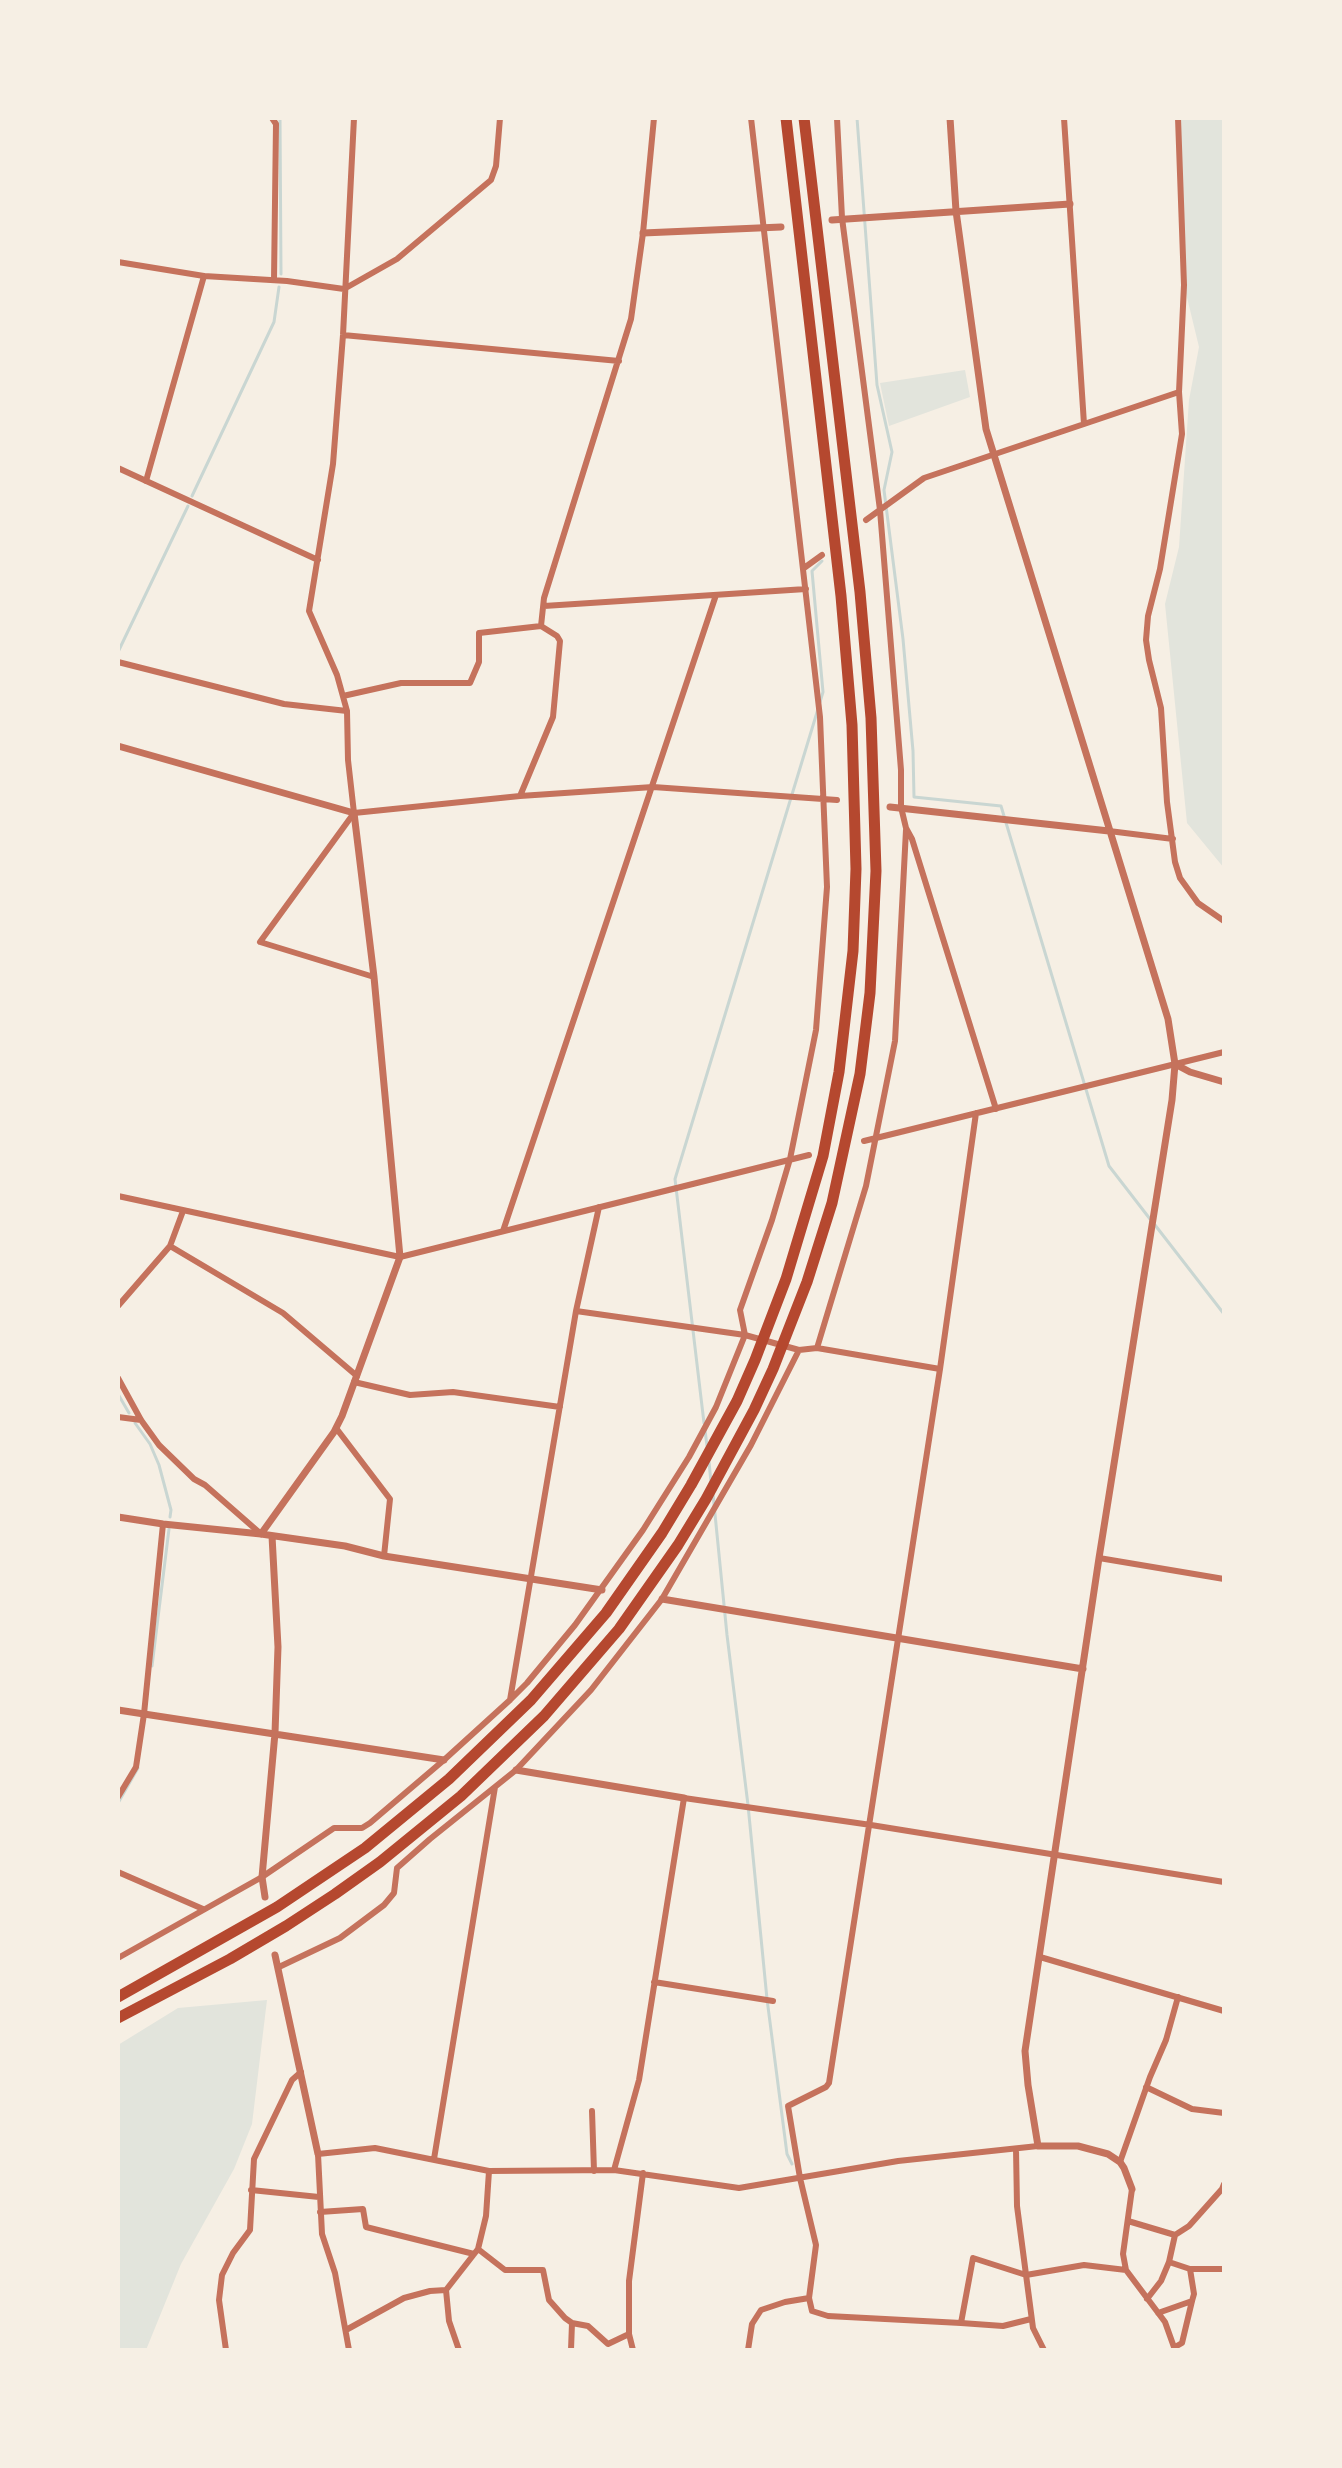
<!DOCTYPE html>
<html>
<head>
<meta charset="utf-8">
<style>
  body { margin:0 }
  #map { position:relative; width:1342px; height:2468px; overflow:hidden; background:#f6efe4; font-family:"Fira Sans",sans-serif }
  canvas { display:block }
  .frame { position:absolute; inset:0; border:120px solid #f6efe4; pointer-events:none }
</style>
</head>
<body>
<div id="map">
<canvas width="1342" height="2468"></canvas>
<div class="frame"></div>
</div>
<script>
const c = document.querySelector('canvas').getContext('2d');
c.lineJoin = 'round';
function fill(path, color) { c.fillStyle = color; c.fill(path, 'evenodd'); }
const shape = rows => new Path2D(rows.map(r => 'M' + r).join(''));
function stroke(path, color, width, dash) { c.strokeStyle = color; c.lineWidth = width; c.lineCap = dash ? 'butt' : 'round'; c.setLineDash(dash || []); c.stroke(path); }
const green = shape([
  [1176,118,1224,118,1224,868,1187,823,1165,604,1179,547,1189,400,1199,347,1184,285],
  [965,370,970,397,889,426,880,383],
  [267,2000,252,2124,234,2169,181,2264,146,2350,118,2350,118,2045,178,2008]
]);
const stream = shape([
  [280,118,281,274],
  [857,118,877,385,892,452,884,490,903,639,913,751,914,797,1001,806,1109,1166,1150,1219],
  [192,496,274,322,279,287],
  [118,652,188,506],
  [820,702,823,692,812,571,822,561],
  [1155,1225,1224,1314],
  [118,1394,129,1413],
  [135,1423,150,1444,159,1465,171,1510,170,1517],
  [704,1423,675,1179,818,709],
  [705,1430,707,1446],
  [709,1462,711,1482],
  [713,1494,727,1635,748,1805,767,1999,787,2154,792,2164],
  [152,1666,169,1529],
  [118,1803,138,1768]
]);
const minor = shape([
  [272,118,276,124,274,280],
  [354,118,343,335,333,464,309,611,337,675,347,711,348,760,354,813,260,942,374,977],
  [837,118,842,218,880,510,901,770,901,807,906,828,912,839,996,1109],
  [1064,118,1084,424],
  [1178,118,1184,285,1179,392,1182,434,1160,569,1148,616,1146,640,1149,660,1161,708,1167,802,1175,862,1180,878,1198,903,1224,921],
  [118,262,204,276,287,281,344,289,397,259,491,180,496,166,500,118],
  [343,335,619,361],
  [118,468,318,560],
  [146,481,204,276],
  [866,520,924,478,1179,392],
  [804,568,822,555],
  [544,606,806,589],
  [118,662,284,704,347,711],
  [343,696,401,683,470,683,479,662,479,633,541,626],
  [520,796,553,717,560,641,557,636,541,626,544,598,631,319,643,233,654,118],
  [354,813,520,796,653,787,837,800],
  [1109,831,1173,839],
  [976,1113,940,1369,829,2083,826,2087,788,2106,800,2178,816,2245,809,2298,812,2311,828,2316,961,2323,973,2258,1026,2275,1084,2265,1126,2270],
  [864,1141,1224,1052],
  [118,1196,400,1257,809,1155],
  [503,1231,716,595],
  [170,1246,283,1313,357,1376],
  [118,1306,170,1246,183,1211],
  [576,1311,745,1335,799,1350,817,1348,940,1369],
  [817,1348,866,1186,895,1041,906,830],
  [118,1378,141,1420,159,1445,194,1479,205,1485,261,1534],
  [354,1382,410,1395,453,1392,560,1407],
  [118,1417,141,1420],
  [336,1428,390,1499,384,1556],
  [1099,1558,1224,1579],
  [510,1700,576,1311,599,1207],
  [118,1797,136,1767,144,1714,163,1524],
  [118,1872,203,1909],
  [1040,1957,1224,2011],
  [118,1958,262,1877,334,1828,362,1828,370,1823,444,1760,510,1700,527,1683,575,1625,643,1530,689,1457,716,1407,745,1335,740,1310,772,1220,790,1159,816,1030,827,887,820,717,751,118],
  [279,1967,340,1938,384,1905,394,1893,397,1868,430,1839,516,1770,591,1690,662,1599,751,1445,799,1350],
  [654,1982,773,2001],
  [1146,2087,1192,2109,1224,2113],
  [592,2111,594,2171],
  [1016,2149,1017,2206,1033,2328,1044,2350],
  [434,2159,495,1787],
  [1120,2162,1150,2077,1166,2040,1178,1997],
  [614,2170,639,2080,684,1798,871,1825,1224,1882],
  [1132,2189,1123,2254,1126,2270,1165,2322,1175,2350],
  [251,2190,319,2197],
  [320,2212,363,2209,366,2227,474,2254],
  [1128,2221,1175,2235,1189,2226,1222,2189,1224,2184],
  [478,2249,505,2270,543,2270,549,2300,565,2318,572,2323],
  [1169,2262,1190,2269,1224,2269],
  [1147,2299,1161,2281,1169,2262,1175,2235],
  [1158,2313,1192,2301],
  [961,2323,1003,2326,1031,2319],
  [346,2330,404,2298,430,2291,446,2290],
  [1175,2347,1182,2343,1192,2301,1194,2294,1190,2269],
  [226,2350,219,2300,222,2275,233,2253,250,2230,254,2159,292,2080,301,2072],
  [349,2350,335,2273,322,2234,318,2154,375,2148,489,2171,614,2170,739,2188,898,2161,1038,2146],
  [459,2350,449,2321,446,2290,478,2249,486,2216,489,2171],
  [571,2350,572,2323,588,2326,608,2344,629,2334],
  [633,2350,629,2334,629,2281,643,2173],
  [748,2350,752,2324,761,2310,785,2302,809,2298]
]);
const tertiary = shape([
  [950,118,956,211,986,429,1168,1019,1175,1064,1172,1100,1099,1558,1025,2051,1028,2085,1038,2146,1078,2146,1108,2154,1120,2162,1124,2168,1132,2189],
  [832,220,1070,204],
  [643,233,781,227],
  [118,746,354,813,374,977,400,1257,342,1416,334,1432,261,1534],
  [890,807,1109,831],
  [1175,1064,1190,1072,1224,1082],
  [118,1517,163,1524,261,1534,345,1546,384,1556,602,1590],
  [662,1599,1083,1669],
  [118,1710,444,1760],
  [516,1770,684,1798],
  [265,1897,262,1877,275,1733,278,1647,272,1536],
  [275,1955,318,2154]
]);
const motorway = shape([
  [118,1997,277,1907,365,1848,449,1779,531,1700,606,1613,662,1533,691,1485,737,1401,755,1360,786,1279,823,1156,839,1072,853,951,856,869,852,725,841,596,786,118],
  [118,2018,230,1959,286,1926,335,1894,380,1862,461,1796,544,1716,619,1629,678,1545,706,1499,754,1410,773,1369,807,1282,832,1203,860,1074,870,993,876,871,871,718,860,592,804,118]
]);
fill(green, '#e2e4dc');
stroke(stream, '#c9d6d2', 3);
stroke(minor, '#c5725c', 6);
stroke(tertiary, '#c5725c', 7);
stroke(motorway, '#b5482f', 11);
</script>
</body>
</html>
